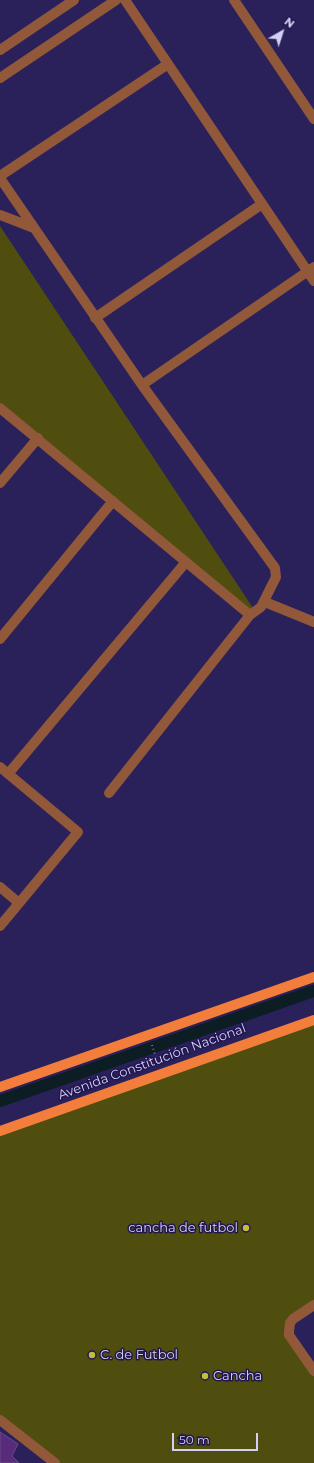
<!DOCTYPE html>
<html>
<head>
<meta charset="utf-8">
<style>
  body { margin:0 }
  #map { position:relative; width:314px; height:1463px; overflow:hidden; background:#2b215a; font-family:Montserrat,sans-serif }
  canvas { display:block }
  .north { position:absolute; left:262px; top:12px; width:40px; height:40px; -webkit-text-stroke:3px #22164f; paint-order:stroke; rotate:39deg; font-size:11px; font-weight:700; line-height:16px; text-align:center; color:#d2d1f5 }
  .north::after { content:''; display:block; margin:auto; width:14px; height:18px; background:#d2d1f5; clip-path:polygon(50% 0,100% 100%,50% 72%,0 100%) }
  .scale { position:absolute; left:172px; top:1433px; width:86px; height:18px; box-sizing:border-box; border:2px solid #d2d1f5; border-top:0; padding-left:5px; font-size:12px; line-height:14px; white-space:nowrap; color:#d2d1f5; -webkit-text-stroke:3px #22164f; paint-order:stroke }
</style>
</head>
<body>
<div id="map">
<canvas width="314" height="1463"></canvas>
<div class="north">N</div>
<div class="scale">50 m</div>
</div>
<script>
const c = document.querySelector('canvas').getContext('2d');
c.lineJoin = 'round';
function fill(path, color) { c.fillStyle = color; c.fill(path, 'evenodd'); }
const shape = rows => new Path2D(rows.map(r => 'M' + r).join(''));
function stroke(path, color, width, dash) { c.strokeStyle = color; c.lineWidth = width; c.lineCap = dash ? 'butt' : 'round'; c.setLineDash(dash || []); c.stroke(path); }
function drawText(font, color, halo, rows, align = 'center') {
  c.font = font + ' Montserrat,sans-serif'; c.lineWidth = 3; c.setLineDash([]); c.textBaseline = 'middle'; c.strokeStyle = halo; c.fillStyle = color; for (const [text, x, y, turn = 0] of rows) {
    c.save(); c.translate(x, y); c.rotate((+turn || 0) * Math.PI / 180); c.textAlign = isNaN(turn) ? turn : align; if (halo) c.strokeText(text, 0, 0); c.fillText(text, 0, 0); c.restore();
  }
}
const green = shape([
  [0,226,255,611,250,615,0,408],
  [314,1024,314,1307,290,1323,289,1335,314,1372,314,1463,51,1463,0,1422,0,1132]
]);
const canal = shape([
  [0,1101,314,991]
]);
const building = shape([
  [0,1432,18,1444,12,1456,19,1463,0,1463,0,1432]
]);
const path = shape([
  [152,1045,158,1064]
]);
const minor = shape([
  [125,0,314,281],
  [234,0,314,119],
  [0,50,74,0],
  [0,78,116,0],
  [0,176,168,64],
  [0,178,142,385,275,568,276,577,261,607,250,615,0,408],
  [0,215,34,228],
  [95,318,262,204],
  [142,385,314,267],
  [0,483,38,438],
  [265,602,314,622],
  [0,639,113,501],
  [0,767,78,832,0,926],
  [8,774,186,562],
  [109,793,250,615],
  [0,887,19,903],
  [314,1305,293,1319,290,1323,289,1332,289,1335,314,1371],
  [0,1420,55,1463]
]);
const major = shape([
  [0,1087,314,977],
  [0,1131,314,1020]
]);
const markers = [
  [246,1228,4,"#c2bd3f"],
  [92,1355,4,"#c2bd3f"],
  [205,1376,4,"#c2bd3f"]
];
const streetNames = [
  ["Avenida Constitución Nacional",152,1062,-20]
];
const poiNames = [
  ["cancha de futbol",238,1228,"right"],
  ["C. de Futbol",100,1355],
  ["Cancha",213,1376]
];
fill(green, '#504e0f');
stroke(canal, '#0c1d24', 12);
fill(building, '#582b7b');
stroke(building, '#6a4b86', 1);
stroke(path, '#7670a0', 2, [1, 3]);
stroke(minor, '#91583a', 10);
stroke(major, '#f37d3b', 10);
for (const [x, y, r, color] of markers) { const dot = new Path2D(); dot.arc(x, y, r, 0, 2 * Math.PI); c.fillStyle = color; c.fill(dot); stroke(dot, '#22164f', 1.5); }
drawText('13px', '#d2d1f5', '#22164f', streetNames);
drawText('13px', '#d2d1f5', '#22164f', poiNames, 'left');
</script>
</body>
</html>
